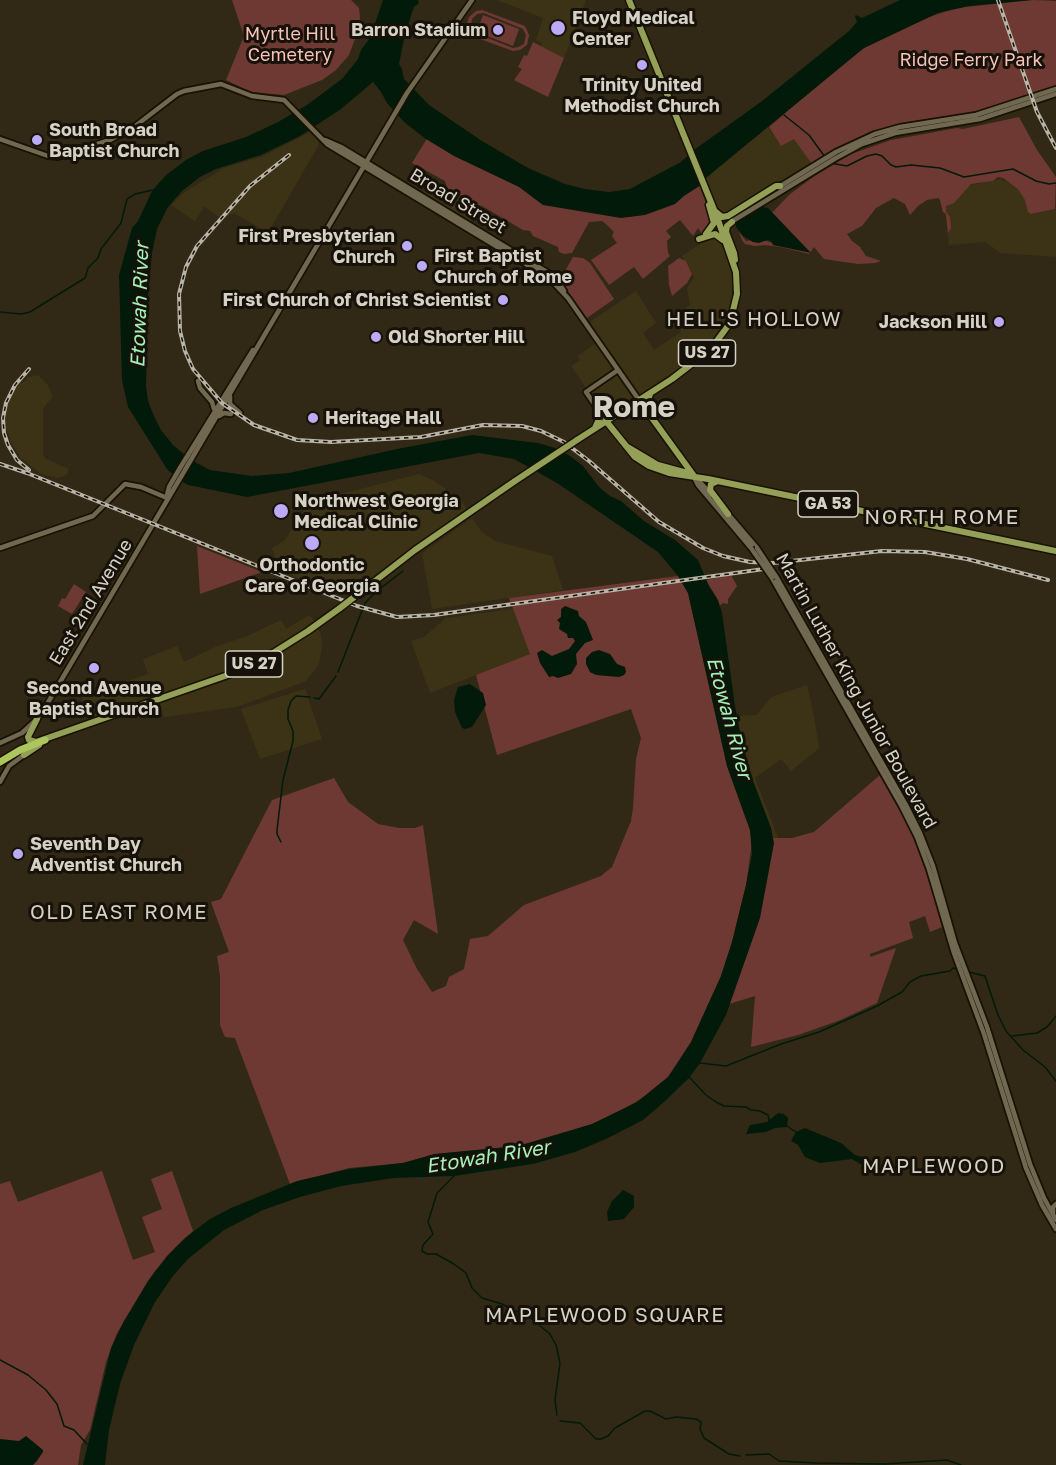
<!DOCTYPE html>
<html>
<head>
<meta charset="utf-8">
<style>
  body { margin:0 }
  canvas { display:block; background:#312915 }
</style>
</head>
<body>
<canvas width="1056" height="1465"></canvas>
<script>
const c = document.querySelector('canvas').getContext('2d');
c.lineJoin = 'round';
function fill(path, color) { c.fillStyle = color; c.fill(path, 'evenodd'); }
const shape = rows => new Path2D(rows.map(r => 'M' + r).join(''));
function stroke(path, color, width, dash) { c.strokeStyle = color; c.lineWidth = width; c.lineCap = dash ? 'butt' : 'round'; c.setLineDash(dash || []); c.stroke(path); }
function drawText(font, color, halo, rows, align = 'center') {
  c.font = font + ' "Golos Text",sans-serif'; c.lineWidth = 6; c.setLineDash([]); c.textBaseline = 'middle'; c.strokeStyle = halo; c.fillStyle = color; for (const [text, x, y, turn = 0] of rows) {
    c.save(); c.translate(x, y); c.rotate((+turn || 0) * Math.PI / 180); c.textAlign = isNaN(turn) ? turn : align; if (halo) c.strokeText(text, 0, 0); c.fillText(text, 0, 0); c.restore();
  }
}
const built = shape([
  [497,0,586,0,564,58,541,46,542,43,536,40,543,18],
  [768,127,781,146,794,138,812,164,728,215,725,216,719,212,705,179],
  [310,132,319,140,318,146,268,233,234,213,221,219,204,206,195,221,171,205,185,192,224,168,264,156],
  [1000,179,1019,187,1032,214,1056,209,1056,257,1001,253,985,242,949,245,945,208,967,186],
  [432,181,479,207,468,224,422,196],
  [711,237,720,238,732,272,732,305,722,329,700,354,609,415,605,415,571,366,580,360,578,356,600,340,591,325,591,321,636,291,656,323,643,333,654,350,681,332,673,317,690,305,687,288,694,278,688,264,682,256],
  [38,375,47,384,53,396,43,409,43,455,46,459,69,469,67,475,58,478,41,474,21,458,12,444,6,428,6,405,12,392,17,385,27,380,27,378],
  [419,474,434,481,459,498,467,508,383,575,343,594,329,593,285,572,277,562,272,548,285,540,304,510,313,501],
  [472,518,482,532,495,541,552,556,563,590,432,609,422,553],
  [513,609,530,654,430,693,411,641,424,637,446,618],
  [309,615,315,622,321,635,322,646,319,664,306,681,237,707,164,717,158,700,92,724,82,697,148,674,143,659,177,646,184,662,215,647,247,636,281,620,286,629],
  [807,685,814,716,819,747,817,750,791,771,781,759,755,778,778,838,769,838,723,717,757,715,771,697],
  [305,689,322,739,260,759,241,709]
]);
const green = shape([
  [232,0,351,0,359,8,360,18,358,31,349,55,336,70,322,80,284,95,251,92,226,80,244,36],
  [1032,0,1056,1,1056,87,984,112,882,130,831,152,812,164,794,139,781,146,769,127,852,56,864,48,920,20,956,8],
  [482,10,525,26,529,35,527,45,520,50,513,51,464,33,465,30,469,31,467,23,469,17,476,11],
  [484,13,523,29,526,35,524,44,518,47,513,48,475,33,471,26,472,19,477,14],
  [483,15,519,29,513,46,477,32],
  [533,42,564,58,548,97,514,80,522,69,518,67,524,55,527,56],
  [1019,117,1037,150,1056,177,1055,209,1031,214,1028,212,1025,200,1018,189,1003,178,998,177,993,181,971,184,954,203,946,206,946,212,950,217,951,228,948,233,946,214,943,212,940,200,938,198,927,200,918,206,910,215,905,204,894,198,876,208,862,226,847,234,852,241,860,247,866,256,881,261,875,263,858,264,824,259,814,247,809,254,781,247,765,245,755,246,745,244,742,240,739,232,746,241,760,239,772,243,767,214,773,212,789,195,813,177,851,154,891,140,957,128,963,129],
  [434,127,577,200,642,207,695,174,713,222,709,230,702,234,698,228,693,236,680,220,666,231,671,237,667,241,668,253,670,256,643,279,634,267,609,285,591,260,617,243,612,236,614,232,606,224,602,221,589,222,572,253,564,254,559,252,558,247,533,236,530,231,523,230,482,206,469,202,468,199,447,188,445,181,412,163],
  [573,257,583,258,590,263,614,299,587,318,560,280],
  [679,258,686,261,692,274,687,283,672,296,669,285,668,266],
  [197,546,262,572,200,594],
  [731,575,737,586,728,599,728,604,723,603,719,606,706,580],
  [678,576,688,593,727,766,750,830,752,842,746,885,732,942,721,976,691,1042,679,1062,668,1077,650,1093,621,1111,592,1124,556,1136,518,1146,435,1154,403,1163,349,1168,290,1184,235,1038,225,1037,220,1025,220,976,217,956,229,952,211,902,221,899,272,800,334,778,348,802,378,824,399,828,415,828,423,825,438,934,414,920,403,940,417,969,432,992,446,986,449,977,464,969,470,939,488,936,524,905,601,876,612,867,631,821,633,808,636,759,641,738,631,709,497,755,476,675,530,654,509,598],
  [74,584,86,592,72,614,58,606,62,598,65,599],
  [880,775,913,834,929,879,942,927,930,932,925,916,909,922,913,938,870,954,870,957,896,948,877,1003,838,1021,798,1035,751,1047,755,996,723,1006,769,838,792,838,814,832],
  [102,1171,133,1260,155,1252,142,1217,162,1209,151,1179,172,1171,193,1231,176,1247,154,1272,117,1333,106,1362,90,1430,81,1445,78,1465,0,1465,0,1184,10,1181,18,1202]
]);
const water = shape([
  [383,0,418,0,419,3,414,7,405,34,399,64,402,69,404,79,429,105,482,141,528,168,565,184,585,189,609,192,630,189,681,162,694,150,762,101,849,31,857,22,855,16,856,15,862,18,900,0,1032,0,969,6,938,13,864,48,741,149,707,177,701,185,684,196,675,204,645,215,621,218,543,205,519,187,454,156,426,139,404,122,387,103,381,92,373,82,341,109,300,136,261,155,216,169,200,177,182,191,168,207,157,229,152,253,148,295,146,386,148,401,154,416,161,430,173,445,191,460,210,470,252,476,289,473,397,449,472,435,538,443,555,448,570,456,583,466,600,488,610,496,621,501,644,521,675,540,698,560,708,584,718,600,722,613,735,706,742,742,752,778,771,828,774,843,760,918,726,1015,700,1063,689,1078,663,1103,643,1120,606,1139,575,1152,533,1164,454,1176,394,1178,341,1186,300,1197,263,1210,224,1230,188,1259,173,1276,155,1302,134,1345,120,1384,109,1430,105,1465,83,1465,111,1348,124,1321,148,1281,167,1256,185,1238,210,1219,231,1208,297,1181,349,1169,403,1163,435,1154,518,1146,592,1124,637,1102,668,1077,691,1042,721,976,732,942,746,885,752,854,750,830,727,766,688,593,678,576,658,552,557,483,514,459,479,453,247,497,188,485,179,480,167,469,128,407,122,380,119,275,132,228,138,221,152,191,166,175,186,160,203,151,246,137,278,122,307,105,343,78,358,59,361,50,370,38],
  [763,207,768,208,811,253,773,245,771,241,767,240,759,243,753,242,743,236,736,227,736,222,745,215],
  [565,606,578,611,579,616,586,622,593,640,585,643,576,654,577,664,571,674,558,678,553,676,549,677,540,663,537,653,542,650,552,656,569,649,575,641,573,638,568,638,567,634,559,629,560,623,557,620,561,617,561,609],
  [599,650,610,654,617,664,625,667,626,672,624,675,619,677,596,675,590,672,586,664,586,658,592,652],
  [470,684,483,693,486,705,472,727,465,729,462,728,455,712,454,700,458,687],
  [778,1113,784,1114,788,1118,787,1127,775,1128,766,1132,746,1134,750,1125,767,1122],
  [805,1128,841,1143,855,1155,862,1157,862,1165,852,1159,820,1163,805,1157,798,1145,791,1141,796,1132],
  [623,1190,634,1196,634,1207,624,1219,608,1221,607,1212,612,1201],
  [26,1436,43,1450,43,1452,36,1462,33,1465,0,1465,0,1439,19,1441]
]);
const stream = shape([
  [784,115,809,135,825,157],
  [830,163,847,166,867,156,876,154,882,156,891,165,896,167,911,165,940,168,964,177,1013,169,1036,181,1049,184,1056,183],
  [0,312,21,314,30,312,85,278,88,268,98,258,101,249,121,223,127,199,135,194,153,190],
  [338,672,365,603,378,590,403,571],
  [314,698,319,699,336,676],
  [281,842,277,834,277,830,283,780,293,741,293,731,288,719,288,710,291,701,296,696,310,697],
  [1012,1036,1037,1033,1047,1027,1056,1016],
  [700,1063,726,1066,781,1044,819,1032,877,1006,902,992,910,982,921,976,950,971,953,968,985,976,998,1015,1006,1031,1023,1050,1045,1067,1056,1081],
  [689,1077,706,1095,716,1102,724,1106,746,1107,751,1110,760,1111,768,1115,769,1120],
  [787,1126,796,1132],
  [454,1176,437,1193,428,1222,433,1234,423,1245,422,1251,427,1254,436,1254,454,1264,466,1273,472,1288,482,1298,502,1304,532,1319,550,1334,556,1345,560,1363,555,1400,557,1415],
  [0,1360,28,1375,46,1390,57,1404,64,1426,74,1430,87,1444],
  [560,1421,580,1423,596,1439,601,1439,608,1436,615,1428,645,1411,650,1411,666,1419,676,1417,696,1419,701,1422,700,1429,704,1438,729,1454,740,1456],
  [746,1455,769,1454,779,1461,815,1463,885,1464,947,1460,961,1465]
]);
const secondary = shape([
  [0,139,48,156,58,157,110,140,134,127,177,94,184,91,221,84,252,96,284,100,327,144,549,278,568,298,639,400],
  [325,140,341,147,555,277,564,291],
  [779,187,836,152,875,134,900,127,976,115,1056,89],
  [731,222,836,158,862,144,895,133,980,119,1056,94],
  [198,381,200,388,212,402,214,409],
  [230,396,230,404,240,413],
  [219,416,224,413,231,414],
  [606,421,586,392,618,370],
  [696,478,711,494],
  [695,479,698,485,751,548],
  [167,495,169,487,180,468,253,350],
  [728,514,757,548],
  [0,548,93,516,125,484,141,487,167,498],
  [772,578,902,807,917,837,929,869,954,953,984,1034,1026,1168,1042,1205,1056,1229],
  [777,578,906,805,920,833,933,866,955,943,987,1027,1030,1164,1044,1198,1056,1220],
  [0,743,22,733,37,719,43,711,407,93,472,0],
  [0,782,9,766,24,755],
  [1053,1213,1053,1207,1056,1204]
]);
const primary = shape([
  [716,212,722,217,728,216,776,186,780,186],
  [732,222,727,226,726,232,734,253,735,260],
  [706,234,714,223,709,205],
  [699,239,715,234,723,240],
  [650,394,647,404,654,417],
  [639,400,694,476],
  [606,421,635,457,649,466,669,473,708,479,1056,551],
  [595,428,599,419,598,408],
  [577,440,672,379,711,349,730,323,737,294,736,272,717,217,629,0],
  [626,446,658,465,691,474],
  [718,481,711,484,710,490,728,514],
  [353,598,415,550,515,481],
  [37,719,28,737,29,740,36,742,225,676,257,663,308,631,340,608],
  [24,755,39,745]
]);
const motorway = shape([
  [0,762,20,750,45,740]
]);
const rail = shape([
  [998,0,1037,112,1056,148],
  [289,155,250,186,197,246,186,267,179,294,180,331,185,351,193,369,222,403,254,425,297,440,331,442,421,437,483,425,522,426,541,431,564,442,589,461,659,522,703,548,723,556,750,562,773,563,882,551,925,552,967,559,1048,580],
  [29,369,15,385,6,403,3,418,4,433,8,445,17,460,29,470],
  [0,464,27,473,357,606,397,617,434,615,764,569]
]);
const secondaryBridge = shape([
  [751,548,772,578],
  [757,548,777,578]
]);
const primaryBridge = shape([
  [515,481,577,440],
  [340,608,353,598]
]);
const markers = [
  [558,28,8,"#bbaaf6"],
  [498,30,6,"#bbaaf6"],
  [642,65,6,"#bbaaf6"],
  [37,140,6,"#bbaaf6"],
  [407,246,6,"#bbaaf6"],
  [422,266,6,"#bbaaf6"],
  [503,300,6,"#bbaaf6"],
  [999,322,6,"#bbaaf6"],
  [376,337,6,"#bbaaf6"],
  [313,418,6,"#bbaaf6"],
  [281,511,8,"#bbaaf6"],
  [312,543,8,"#bbaaf6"],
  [94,668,6,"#bbaaf6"],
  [18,854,6,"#bbaaf6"]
];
const shields = [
  [707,353,57],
  [828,504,60],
  [254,664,57]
];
const shieldNames = [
  ["US 27",707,353],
  ["GA 53",828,504],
  ["US 27",254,664]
];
const poiNames = [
  ["Floyd Medical",572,18],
  ["Center",572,39],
  ["Barron Stadium",486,30,"right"],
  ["Trinity United",642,85,"center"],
  ["Methodist Church",642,106,"center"],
  ["South Broad",49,130],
  ["Baptist Church",49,151],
  ["First Presbyterian",395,236,"right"],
  ["Church",395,257,"right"],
  ["First Baptist",434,256],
  ["Church of Rome",434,277],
  ["First Church of Christ Scientist",491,300,"right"],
  ["Jackson Hill",987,322,"right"],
  ["Old Shorter Hill",388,337],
  ["Heritage Hall",325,418],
  ["Northwest Georgia",294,501],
  ["Medical Clinic",294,522],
  ["Orthodontic",312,565,"center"],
  ["Care of Georgia",312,586,"center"],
  ["Second Avenue",94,688,"center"],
  ["Baptist Church",94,709,"center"],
  ["Seventh Day",30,844],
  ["Adventist Church",30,865]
];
const parkNames = [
  ["Myrtle Hill",290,34],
  ["Cemetery",290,55],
  ["Ridge Ferry Park",971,60]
];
const streetNames = [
  ["Broad Street",458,201,31],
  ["East 2nd Avenue",91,602,-59],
  ["Martin Luther King Junior Boulevard",856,691,61]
];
const waterNames = [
  ["Etowah River",140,305,-88],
  ["Etowah River",729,718,75],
  ["Etowah River",488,1157,-9]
];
const neighbourhoodNames = [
  ["HELL'S HOLLOW",754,320],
  ["OLD EAST ROME",119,913],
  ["MAPLEWOOD",934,1167],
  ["MAPLEWOOD SQUARE",605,1316]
];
const quarterNames = [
  ["NORTH ROME",942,517]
];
const townNames = [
  ["Rome",634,407]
];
fill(built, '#3c3216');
fill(green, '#6e3933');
fill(water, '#021a09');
stroke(stream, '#021a09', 1.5);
stroke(secondary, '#191201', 8);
stroke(primary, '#191201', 9);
stroke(motorway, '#191201', 10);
stroke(secondary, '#706851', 4.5);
stroke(primary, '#94a058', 6);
stroke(motorway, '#acc65d', 7);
stroke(rail, '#b9b3a6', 4);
stroke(rail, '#161209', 1.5, [4.5]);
stroke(secondaryBridge, '#191201', 8, []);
stroke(primaryBridge, '#191201', 9, []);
stroke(secondaryBridge, '#706851', 4.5);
stroke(primaryBridge, '#94a058', 6);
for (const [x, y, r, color] of markers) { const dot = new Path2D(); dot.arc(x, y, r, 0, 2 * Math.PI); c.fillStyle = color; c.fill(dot); stroke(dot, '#161209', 2); }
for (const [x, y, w] of shields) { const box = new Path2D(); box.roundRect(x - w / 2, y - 13, w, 26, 4.5); c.fillStyle = '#161209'; c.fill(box); stroke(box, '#d6d1c5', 1.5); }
drawText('bold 16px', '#d6d1c5', null, shieldNames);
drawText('bold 18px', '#d6d1c5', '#161209', poiNames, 'left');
drawText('18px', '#f8c1b9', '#161209', parkNames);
drawText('18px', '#d6d1c5', '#161209', streetNames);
drawText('italic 20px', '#a2efb7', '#161209', waterNames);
c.letterSpacing = '1.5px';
drawText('20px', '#d6d1c5', '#161209', neighbourhoodNames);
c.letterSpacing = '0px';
c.letterSpacing = '1.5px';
drawText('21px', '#d6d1c5', '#161209', quarterNames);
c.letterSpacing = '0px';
drawText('bold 30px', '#d6d1c5', '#161209', townNames);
</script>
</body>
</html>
